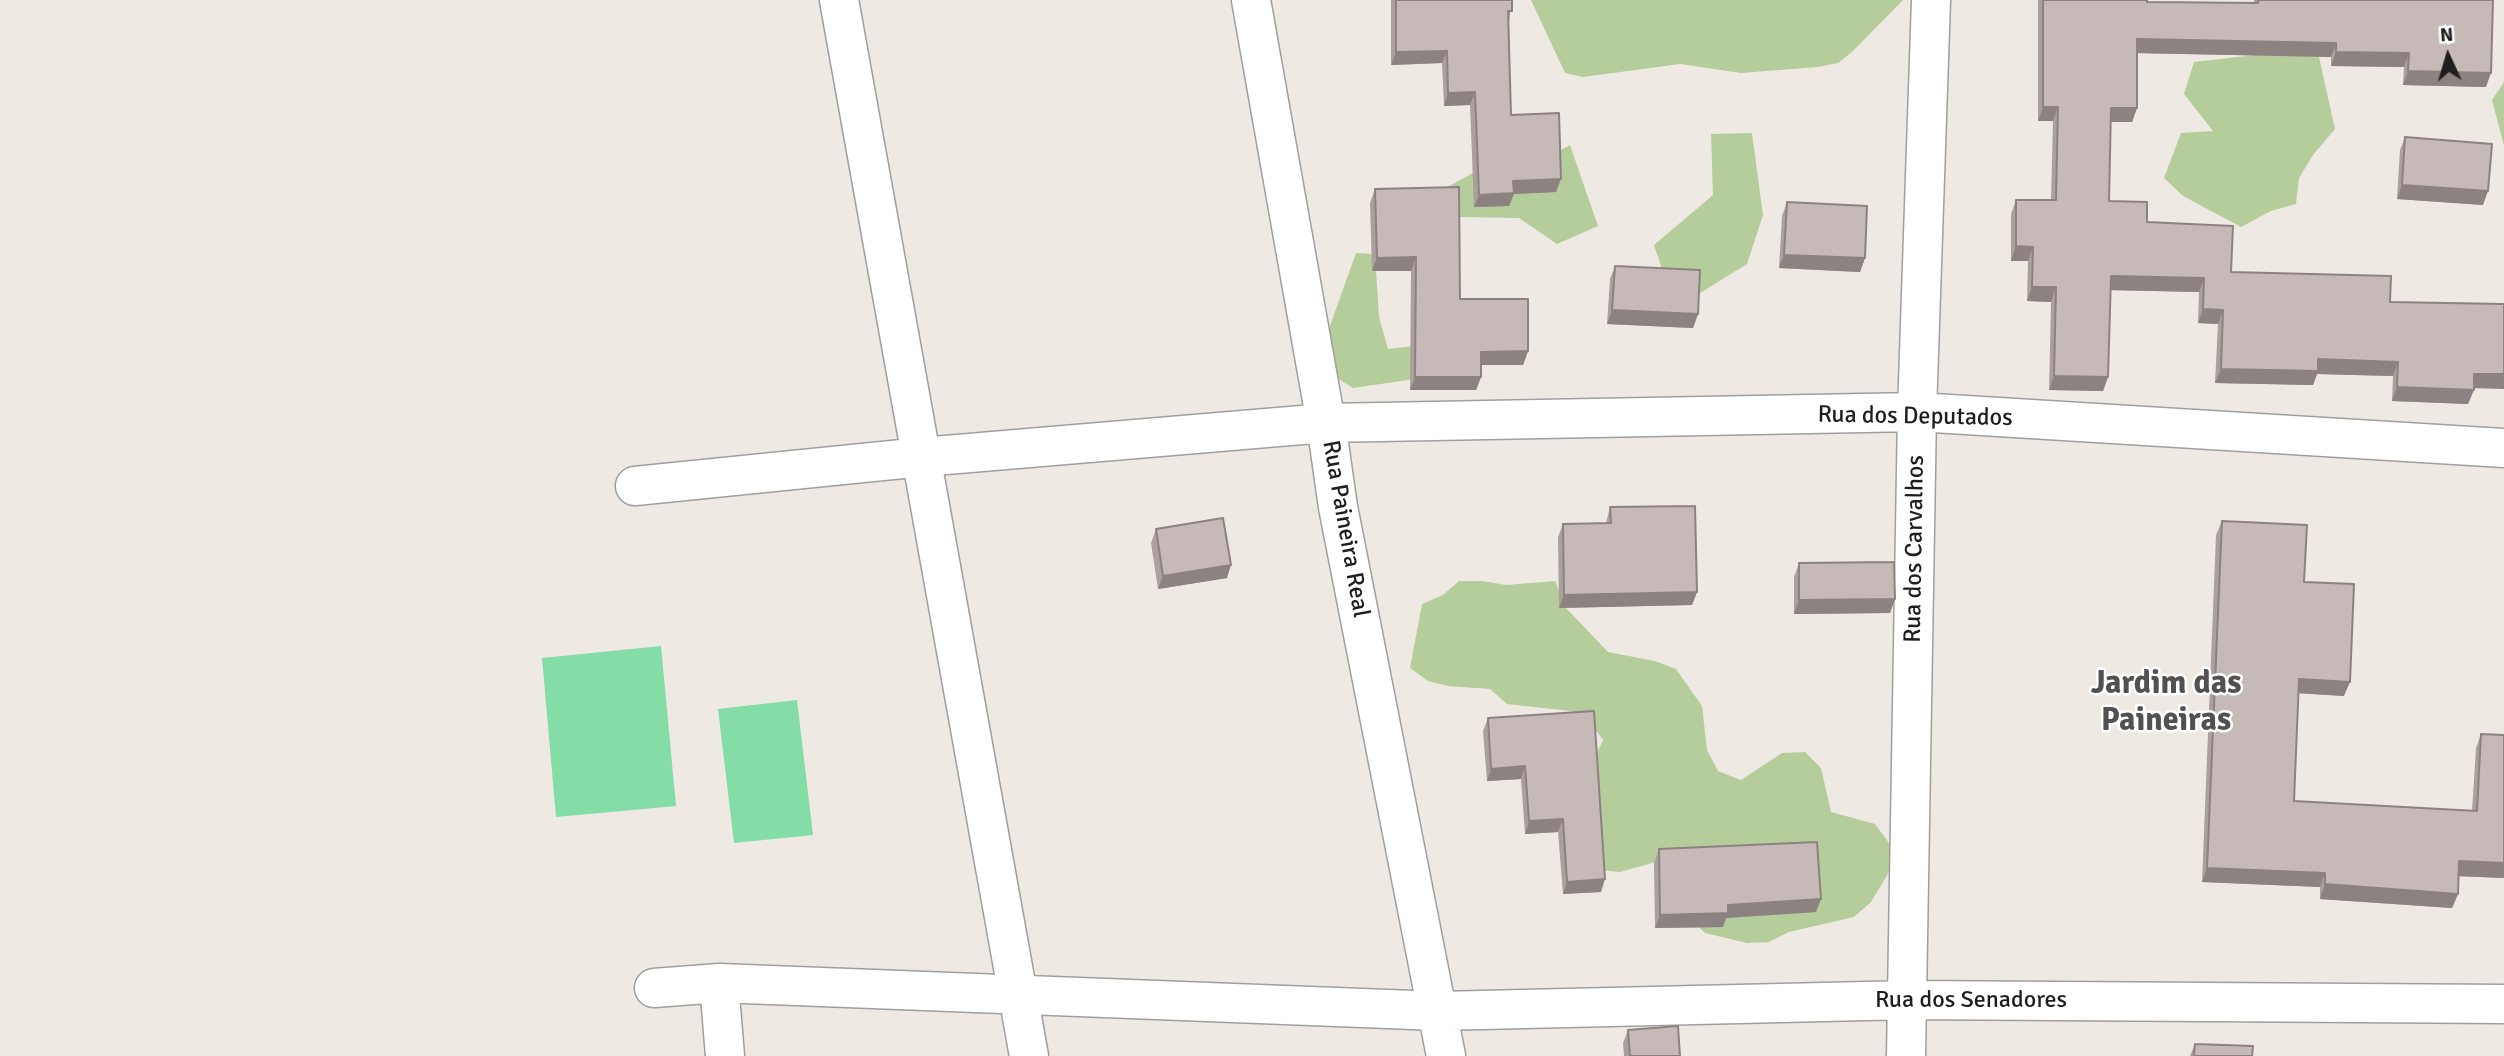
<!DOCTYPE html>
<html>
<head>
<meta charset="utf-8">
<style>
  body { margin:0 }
  #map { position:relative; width:2504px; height:1056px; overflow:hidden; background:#efe9e4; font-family:Signika,sans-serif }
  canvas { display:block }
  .north { position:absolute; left:2413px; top:21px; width:70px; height:70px; -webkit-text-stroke:5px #fff; paint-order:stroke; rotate:356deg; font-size:19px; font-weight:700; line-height:28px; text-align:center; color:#1e1e1e }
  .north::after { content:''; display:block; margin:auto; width:24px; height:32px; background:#1e1e1e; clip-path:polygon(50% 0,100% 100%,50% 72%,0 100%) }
</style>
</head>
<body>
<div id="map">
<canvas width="2504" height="1056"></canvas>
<div class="north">N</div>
</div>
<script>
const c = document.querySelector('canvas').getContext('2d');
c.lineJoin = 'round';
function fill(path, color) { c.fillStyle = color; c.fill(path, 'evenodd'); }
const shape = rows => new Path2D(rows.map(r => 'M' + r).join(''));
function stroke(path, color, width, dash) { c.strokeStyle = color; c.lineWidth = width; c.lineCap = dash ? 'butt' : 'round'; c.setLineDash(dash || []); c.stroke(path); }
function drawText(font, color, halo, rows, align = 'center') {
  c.font = font + ' Signika,sans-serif'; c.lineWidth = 5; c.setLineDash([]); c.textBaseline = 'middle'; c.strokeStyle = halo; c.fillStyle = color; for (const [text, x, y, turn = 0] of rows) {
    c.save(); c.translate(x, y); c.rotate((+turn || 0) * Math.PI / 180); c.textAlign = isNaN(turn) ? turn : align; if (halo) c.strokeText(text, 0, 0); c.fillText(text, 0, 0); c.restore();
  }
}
const forest = shape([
  [1531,0,1903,0,1852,52,1838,63,1818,67,1741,73,1680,64,1583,77,1565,73],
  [2317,48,2335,129,2313,155,2299,178,2296,204,2271,211,2241,227,2183,196,2164,178,2181,133,2213,131,2184,94,2194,62],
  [2504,82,2504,146,2492,100],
  [1752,133,1763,215,1747,264,1692,298,1663,272,1654,245,1713,195,1711,134],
  [1570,145,1598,226,1557,244,1519,218,1456,217,1444,189,1473,173,1511,179],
  [1356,253,1375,254,1379,317,1388,349,1414,346,1422,378,1353,388,1316,365],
  [1459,581,1482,581,1506,585,1555,581,1566,608,1608,652,1655,661,1676,669,1702,706,1707,750,1718,771,1741,780,1782,753,1805,752,1821,768,1831,812,1875,824,1889,843,1894,864,1871,902,1854,917,1789,932,1769,942,1747,943,1705,933,1689,917,1663,860,1620,872,1598,870,1593,761,1603,740,1590,722,1571,711,1507,704,1490,689,1448,686,1428,681,1410,668,1422,604,1443,595]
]);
const pitch = shape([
  [661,646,676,806,556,817,542,658],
  [797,700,813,835,734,843,718,709]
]);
const street = shape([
  [839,0,1029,1056],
  [1251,0,1326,423,1338,507,1446,1056],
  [635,486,922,457,1326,423,1917,412,2504,448],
  [719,983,1439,1011,1909,1000,2504,1004],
  [654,988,719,983,725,1056],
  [1906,1056,1917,412,1931,0]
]);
const wall = shape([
  [1391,0,1512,0,1509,22,1511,115,1556,192,1514,194,1509,206,1474,207,1470,105,1444,106,1442,63,1391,65],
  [2038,0,2147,0,2147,2,2254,3,2254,0,2504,0,2493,0,2486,87,2403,85,2404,67,2331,66,2331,57,2137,53,2137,108,2132,122,2111,122,2109,201,2147,222,2231,272,2390,302,2474,388,2468,404,2392,401,2393,376,2317,374,2313,385,2215,383,2218,324,2198,323,2199,292,2111,290,2108,377,2103,391,2049,390,2051,302,2027,301,2028,261,2011,261,2011,214,2016,200,2051,200,2053,121,2038,121],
  [2405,137,2483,205,2397,199,2400,150],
  [1375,189,1460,299,1528,351,1523,365,1481,365,1481,377,1476,390,1410,390,1411,271,1372,271,1370,203],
  [1787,202,1865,258,1860,272,1779,268,1782,216],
  [1615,266,1698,314,1693,328,1607,324,1610,279],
  [1610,507,1697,592,1692,605,1559,608,1558,537,1563,524,1606,523],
  [2222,521,2304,582,2344,696,2299,693,2294,801,2472,811,2476,748,2481,734,2504,735,2504,878,2458,876,2458,894,2452,908,2320,899,2320,887,2202,882,2216,535],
  [1156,529,1227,578,1158,589,1151,543],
  [1799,563,1895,599,1890,613,1794,614,1794,577],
  [1594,711,1601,892,1563,894,1558,832,1525,834,1521,779,1487,781,1483,731,1488,718],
  [1659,849,1816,912,1726,918,1723,927,1655,928,1654,863],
  [1628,1030,1680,1056,1624,1056,1623,1043],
  [2195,1044,2252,1056,2190,1056]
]);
const shadedWall = shape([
  [2137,39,2336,43,2331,57,2132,53],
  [1447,51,1442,63,1391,65,1396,52],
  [2336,52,2409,53,2404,67,2331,66],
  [2408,71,2491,73,2486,87,2403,85],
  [1475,92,1470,105,1444,106,1448,93],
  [2043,107,2058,107,2053,121,2038,121],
  [2111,108,2137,108,2132,122,2106,122],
  [1561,179,1556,192,1514,194,1509,206,1474,207,1479,195,1513,181],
  [2402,185,2488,191,2483,205,2397,199],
  [2016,246,2033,247,2028,261,2011,261],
  [1784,255,1865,258,1860,272,1779,268],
  [1416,257,1411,271,1372,271,1377,258],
  [2111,276,2204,278,2199,292,2106,290],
  [2032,287,2056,287,2051,302,2027,301],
  [2203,309,2223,310,2218,324,2198,323],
  [1612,310,1698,314,1693,328,1607,324],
  [1528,351,1523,365,1477,365,1481,352],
  [2318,359,2398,362,2393,376,2317,374,2313,385,2215,383,2221,369],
  [2474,374,2504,374,2504,389,2469,388],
  [2054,376,2108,377,2103,391,2049,390],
  [1415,377,1481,377,1476,390,1410,390],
  [2397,387,2474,390,2468,404,2392,401],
  [1231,565,1227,578,1158,589,1163,576],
  [1697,592,1692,605,1559,608,1564,595],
  [1895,599,1890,613,1794,614,1799,600],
  [2299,679,2350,682,2344,696,2294,693],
  [1525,766,1521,779,1487,781,1491,769],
  [1563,819,1558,832,1525,834,1529,821],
  [2459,861,2504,863,2504,878,2454,876],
  [2207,868,2325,873,2320,887,2202,882],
  [1605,879,1601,892,1563,894,1567,882],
  [2325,884,2458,894,2452,908,2320,899],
  [1821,899,1816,912,1726,918,1723,927,1655,928,1660,915,1728,905]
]);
const building = shape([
  [1396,0,1512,0,1512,11,1508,11,1511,115,1559,113,1561,179,1513,181,1514,193,1479,195,1475,92,1448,93,1447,51,1396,52,1396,0],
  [2043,0,2147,0,2147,2,2258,3,2259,0,2493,0,2491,73,2408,71,2409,53,2336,52,2336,43,2137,39,2137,108,2111,108,2109,201,2147,202,2147,222,2233,226,2231,272,2391,276,2390,302,2504,304,2504,374,2474,374,2474,390,2397,387,2398,362,2318,359,2318,371,2221,369,2223,310,2203,309,2204,278,2111,276,2108,377,2054,376,2056,287,2032,287,2033,247,2016,246,2016,200,2056,200,2058,107,2043,107,2043,0],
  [2405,137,2492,144,2488,191,2402,185,2405,137],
  [1459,187,1460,299,1528,299,1528,351,1481,352,1481,377,1415,377,1416,257,1377,258,1375,189,1459,187],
  [1787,202,1867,206,1865,258,1784,255,1787,202],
  [1615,266,1700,270,1698,314,1612,310,1615,266],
  [1695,506,1697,592,1564,595,1563,524,1611,523,1610,507,1695,506],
  [1223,518,1231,565,1163,576,1156,529,1223,518],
  [2222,521,2307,525,2304,582,2354,584,2350,682,2299,679,2294,801,2477,811,2481,734,2504,735,2504,863,2459,861,2458,894,2325,884,2325,873,2207,868,2222,521],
  [1894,562,1895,599,1799,600,1799,563,1894,562],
  [1594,711,1605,879,1567,882,1563,819,1529,821,1525,766,1491,769,1488,718,1594,711],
  [1817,842,1821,899,1728,905,1728,913,1660,915,1659,849,1817,842],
  [1678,1026,1680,1056,1630,1056,1628,1030,1678,1026],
  [2195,1044,2253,1046,2252,1056,2194,1056,2195,1044]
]);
const streetNames = [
  ["Rua dos Deputados",1915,417,1],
  ["Rua Paineira Real",1345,529,80],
  ["Rua dos Carvalhos",1915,549,-89],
  ["Rua dos Senadores",1971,1001]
];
const districtNames = [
  ["Jardim das",2166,685],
  ["Paineiras",2166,722]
];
fill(forest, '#b5cd9a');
fill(pitch, '#84dca6');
stroke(street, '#9f9f9f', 41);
stroke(street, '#fff', 38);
fill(wall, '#aaa09e');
fill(shadedWall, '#8b8281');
fill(building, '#c6bab8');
stroke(building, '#8b8281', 2);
drawText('24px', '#1e1e1e', '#fff', streetNames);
drawText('bold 32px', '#515151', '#fff', districtNames);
</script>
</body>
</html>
